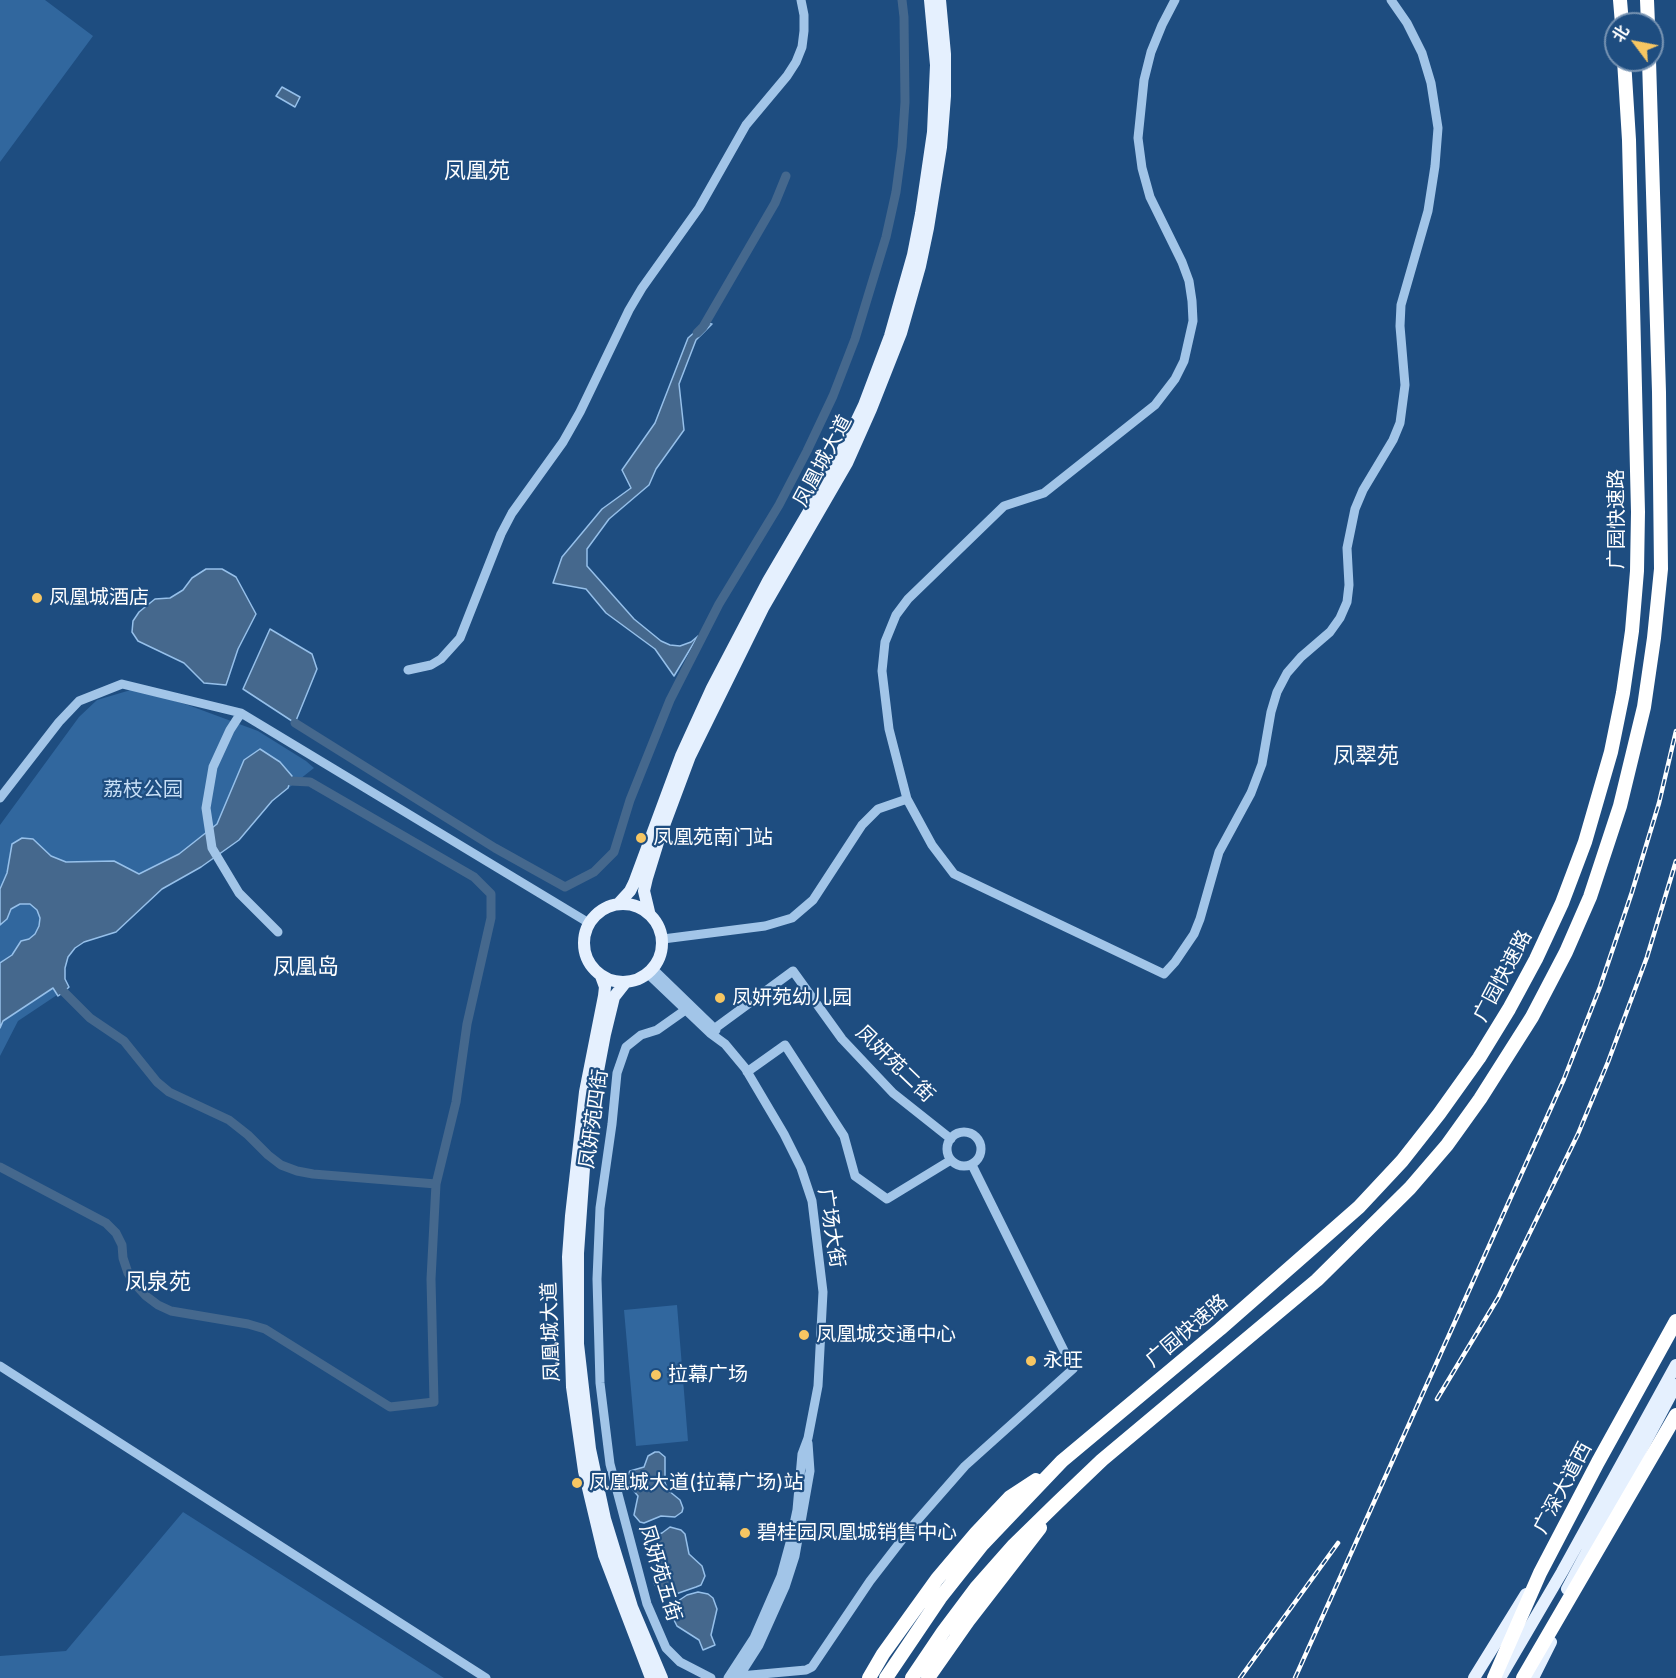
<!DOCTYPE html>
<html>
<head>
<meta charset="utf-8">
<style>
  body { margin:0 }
  #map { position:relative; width:1676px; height:1678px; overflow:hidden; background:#1e4d80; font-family:Inter,"Noto Sans SC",sans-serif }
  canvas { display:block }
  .north { position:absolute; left:1604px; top:12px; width:60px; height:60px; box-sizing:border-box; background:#1e4d80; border:2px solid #7894b3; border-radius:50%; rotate:302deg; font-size:16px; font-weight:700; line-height:24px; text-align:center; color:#fff }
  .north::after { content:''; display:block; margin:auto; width:21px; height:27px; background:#f7c662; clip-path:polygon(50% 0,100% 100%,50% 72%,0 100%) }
</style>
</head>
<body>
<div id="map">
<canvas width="1676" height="1678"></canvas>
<div class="north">北</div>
</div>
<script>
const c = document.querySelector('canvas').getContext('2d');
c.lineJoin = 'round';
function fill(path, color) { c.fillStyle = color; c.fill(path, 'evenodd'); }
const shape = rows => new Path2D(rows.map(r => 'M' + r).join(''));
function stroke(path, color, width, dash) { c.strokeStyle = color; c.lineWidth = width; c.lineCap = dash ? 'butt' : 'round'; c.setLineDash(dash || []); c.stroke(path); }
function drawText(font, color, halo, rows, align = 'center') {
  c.font = font + ' Inter,"Noto Sans SC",sans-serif'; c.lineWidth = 4.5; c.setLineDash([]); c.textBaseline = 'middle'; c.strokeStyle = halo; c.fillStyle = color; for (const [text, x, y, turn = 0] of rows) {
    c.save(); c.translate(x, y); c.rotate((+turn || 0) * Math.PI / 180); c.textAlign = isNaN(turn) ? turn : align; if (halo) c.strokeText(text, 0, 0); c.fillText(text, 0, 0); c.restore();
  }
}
const green = shape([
  [0,0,45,0,93,36,0,162],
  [134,689,188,705,258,731,306,761,314,768,272,801,239,840,201,867,162,889,116,932,84,942,75,948,68,957,65,968,65,979,69,987,18,1021,0,1056,0,825,79,717,97,700],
  [677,1305,688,1441,636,1446,624,1310],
  [183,1512,444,1678,0,1678,0,1656,66,1651]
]);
const water = shape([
  [282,87,300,97,295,107,276,96,282,87],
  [705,323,712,324,696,340,679,384,684,430,656,469,649,485,609,519,587,549,587,566,634,619,661,641,670,645,680,646,691,642,698,636,674,676,655,649,606,613,586,589,553,583,562,557,602,509,631,488,622,470,655,423,688,338,705,323],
  [206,569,222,569,236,577,256,614,238,649,226,685,204,683,184,663,138,641,132,632,133,621,139,612,155,599,170,598,183,590,192,578,206,569],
  [270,629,312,654,317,669,295,723,243,689,270,629],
  [260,749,280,762,292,776,288,788,272,801,239,840,201,867,162,889,116,932,84,942,75,948,68,957,65,968,65,979,69,987,64,992,58,996,53,988,3,1021,0,1028,0,963,12,955,21,941,29,939,35,934,39,926,40,918,37,910,30,904,20,904,11,909,7,919,0,925,0,889,7,873,12,844,22,838,33,839,51,856,66,862,114,861,139,874,179,854,217,824,244,760,260,749],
  [655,1452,659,1452,665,1457,665,1483,669,1491,680,1500,683,1508,682,1512,675,1517,661,1516,644,1523,640,1522,634,1515,638,1496,627,1483,626,1477,630,1471,644,1467,648,1456,655,1452],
  [670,1527,681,1530,685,1534,689,1554,702,1566,705,1576,701,1585,696,1587,670,1596,660,1592,654,1583,656,1564,646,1545,648,1537,662,1533,670,1527],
  [698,1592,708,1594,713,1598,717,1609,711,1635,715,1645,703,1650,699,1640,677,1626,672,1616,673,1609,678,1601,687,1595,698,1592]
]);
const canal = shape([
  [697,333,703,327,775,203,786,176],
  [295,723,495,848,565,887,594,872,614,852,630,800,670,700,719,604,779,505,807,451,833,396,855,339,886,237,896,192,902,147,905,102,904,17,902,0],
  [64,992,90,1018,124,1041,157,1082,169,1092,229,1120,248,1135,268,1155,281,1165,297,1171,313,1174,436,1184],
  [0,1167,106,1223,116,1233,122,1245,123,1258,128,1273,136,1285,146,1296,158,1305,171,1311,248,1324,265,1329,390,1407,434,1402,431,1279,436,1184,456,1102,467,1024,491,918,491,894,474,877,310,782,290,781]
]);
const minor = shape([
  [408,670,431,665,441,659,460,638,501,534,512,513,563,442,580,412,629,310,642,288,699,208,746,125,787,76,796,62,802,47,804,31,804,15,801,0],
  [241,713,230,730,213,767,206,808,212,848,239,893,278,932],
  [0,798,59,722,79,701,122,684,241,713,589,923],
  [907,799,889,729,882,671,885,642,896,615,908,599,1004,506,1044,493,1155,405,1175,379,1184,361,1193,321,1192,301,1189,281,1182,262,1150,197,1142,168,1138,138,1144,80,1151,52,1162,25,1175,0],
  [663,939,765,926,792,918,813,900,862,825,878,809,907,799,932,845,954,874,1164,974,1175,962,1194,934,1200,919,1219,852,1251,793,1262,764,1271,712,1277,692,1287,673,1301,657,1330,632,1340,618,1347,602,1349,585,1347,548,1355,509,1363,490,1393,440,1400,423,1405,385,1400,326,1401,305,1428,211,1435,166,1438,128,1431,83,1422,53,1407,23,1391,0],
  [653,969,716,1030],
  [647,973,710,1033,725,1044,745,1068,784,1134,801,1168,812,1201,823,1292,818,1386,808,1438,802,1454,797,1510,790,1543,781,1576,754,1638,728,1678],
  [691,1006,657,1030,641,1035,626,1047,617,1073,612,1124,600,1208,597,1279,600,1383,610,1464,647,1604,666,1648,680,1662,711,1678],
  [714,1029,793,971,842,1039,893,1093,951,1139],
  [747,1072,785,1045,844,1136,855,1176,887,1199,951,1160],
  '947 1149a17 17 0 1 1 34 0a17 17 0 1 1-34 0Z',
  [0,1366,486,1678],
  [740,1676,806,1670,812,1667,870,1581,915,1523,965,1466,1073,1369,972,1165],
  [738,1678,759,1645,785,1587,795,1556,810,1471,808,1443]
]);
const major = shape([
  [619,903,630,891,634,883,681,756,712,688,768,581,832,472,864,405,890,336,913,255,921,214,933,132,936,65,930,0],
  '584 943a39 39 0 1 1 78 0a39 39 0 1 1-78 0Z',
  [649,912,644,891,647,878,659,839,690,756,763,608,847,463,871,409,901,333,920,266,928,228,941,147,945,96,945,54,940,0],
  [601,976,605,987,604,996,585,1092,571,1216,568,1257,572,1387,584,1471,604,1555,651,1678],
  [625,983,614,997,605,1034,598,1071,584,1168,578,1253,578,1344,590,1449,605,1519,632,1607,662,1678],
  [1567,1589,1676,1385],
  [1474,1678,1526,1594],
  [1500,1678,1562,1572,1676,1365],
  [1533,1678,1551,1642]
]);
const highway = shape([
  [1620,0,1622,24],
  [1647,0,1648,24],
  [869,1678,883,1654,937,1579,976,1533,1010,1497,1036,1480],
  [886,1678,940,1598,982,1545,1062,1461,1220,1329,1359,1207,1402,1161,1439,1114,1479,1058,1509,1009,1536,959,1562,903,1585,842,1611,752,1623,693,1632,631,1637,571,1638,512,1629,140,1624,60],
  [912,1678,943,1632,976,1588,1014,1545,1057,1503,1102,1460,1317,1280,1410,1188,1447,1145,1480,1099,1532,1017,1566,952,1590,897,1620,806,1644,707,1654,638,1661,569,1659,392,1649,60],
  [928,1678,968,1621,1040,1528],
  [1494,1678,1540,1573,1598,1462,1676,1321],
  [1523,1678,1676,1415]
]);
const rail = shape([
  [1437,1399,1498,1298,1578,1134,1608,1062,1647,957,1676,861],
  [1240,1678,1338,1543],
  [1295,1678,1564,1079,1600,987,1632,892,1659,803,1676,731]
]);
const markers = [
  [37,598,6,"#f7c662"],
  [641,838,6,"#f7c662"],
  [720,998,6,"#f7c662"],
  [804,1335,6,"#f7c662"],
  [1031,1361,6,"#f7c662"],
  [656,1375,6,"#f7c662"],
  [577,1483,6,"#f7c662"],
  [745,1533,6,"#f7c662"]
];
const streetNames = [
  ["凤凰城大道",823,461,-62],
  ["广园快速路",1617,519,-90],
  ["广园快速路",1503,976,-62],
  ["凤妍苑二街",895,1064,44],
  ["凤妍苑四街",594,1119,-82],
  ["广场大街",831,1228,81],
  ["广园快速路",1187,1331,-40],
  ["凤凰城大道",551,1332,-92],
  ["广深大道西",1563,1488,-62],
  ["凤妍苑五街",660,1573,73]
];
const poiNames = [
  ["凤凰城酒店",49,598],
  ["凤凰苑南门站",653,838],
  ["凤妍苑幼儿园",732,998],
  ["凤凰城交通中心",816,1335],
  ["永旺",1043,1361],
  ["拉幕广场",668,1375],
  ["凤凰城大道(拉幕广场)站",589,1483],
  ["碧桂园凤凰城销售中心",757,1533]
];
const parkNames = [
  ["荔枝公园",143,790]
];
const quarterNames = [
  ["凤凰苑",477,171],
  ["凤翠苑",1366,756],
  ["凤凰岛",306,967],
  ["凤泉苑",158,1282]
];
fill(green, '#31679e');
fill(water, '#45688d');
stroke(water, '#96c0ea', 1.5);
stroke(canal, '#45688d', 9);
stroke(minor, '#a2c5e8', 9);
stroke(major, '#e5f0fe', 12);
stroke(highway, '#fff', 14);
stroke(rail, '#fff', 4.5);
stroke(rail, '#1e4d80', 2, [7]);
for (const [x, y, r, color] of markers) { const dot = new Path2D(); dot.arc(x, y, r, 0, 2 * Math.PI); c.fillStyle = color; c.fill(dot); stroke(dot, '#1e4d80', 2); }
drawText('20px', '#fff', '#1e4d80', streetNames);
drawText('20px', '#fff', '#1e4d80', poiNames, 'left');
drawText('20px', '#c6def6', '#1e4d80', parkNames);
drawText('22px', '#fff', '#1e4d80', quarterNames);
</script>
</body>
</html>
